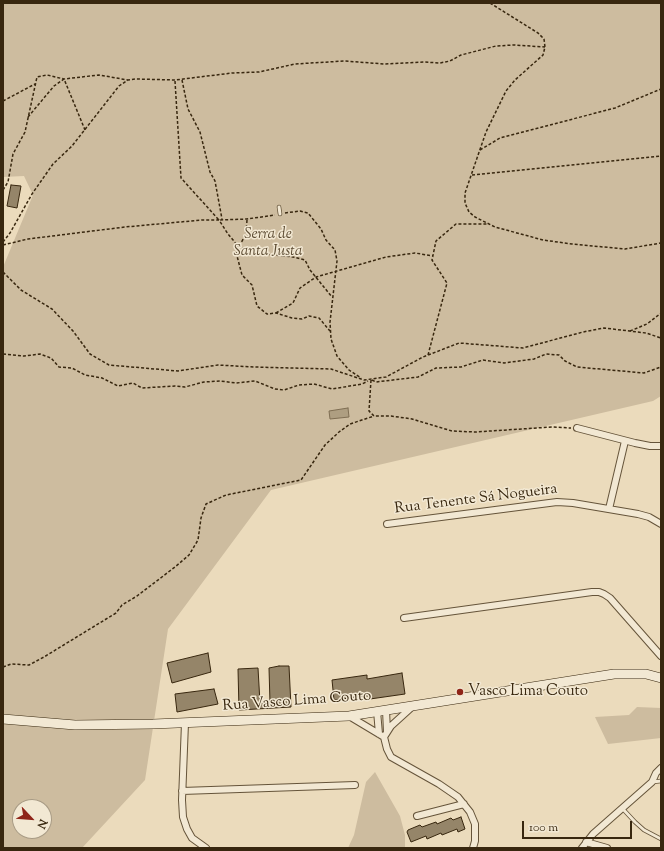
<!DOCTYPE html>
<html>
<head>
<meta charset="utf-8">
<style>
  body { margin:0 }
  #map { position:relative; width:664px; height:851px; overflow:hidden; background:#ebdbbc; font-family:"Sorts Mill Goudy",serif }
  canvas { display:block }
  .frame { position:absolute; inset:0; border:4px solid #38270f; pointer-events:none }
  .north { position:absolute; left:12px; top:799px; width:40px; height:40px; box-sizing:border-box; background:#f2e8d3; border:1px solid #a89b85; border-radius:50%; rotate:116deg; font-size:11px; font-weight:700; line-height:16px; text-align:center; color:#38270f }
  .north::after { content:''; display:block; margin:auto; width:14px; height:18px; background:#8f2418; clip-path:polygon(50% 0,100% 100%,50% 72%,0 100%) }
  .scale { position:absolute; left:522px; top:821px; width:110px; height:18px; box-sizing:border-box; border:2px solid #38270f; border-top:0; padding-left:5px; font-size:12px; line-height:14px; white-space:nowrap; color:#38270f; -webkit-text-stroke:3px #f2e8d3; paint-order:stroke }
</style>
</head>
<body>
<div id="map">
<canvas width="664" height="851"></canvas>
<div class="frame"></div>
<div class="north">N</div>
<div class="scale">100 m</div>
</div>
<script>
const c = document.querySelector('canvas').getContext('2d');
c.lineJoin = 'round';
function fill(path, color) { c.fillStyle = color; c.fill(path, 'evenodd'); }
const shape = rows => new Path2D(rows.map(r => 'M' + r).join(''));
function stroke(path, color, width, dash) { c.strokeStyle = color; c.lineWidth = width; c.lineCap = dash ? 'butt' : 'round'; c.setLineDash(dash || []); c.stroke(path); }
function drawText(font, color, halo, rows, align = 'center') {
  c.font = font + ' "Sorts Mill Goudy",serif'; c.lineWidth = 3; c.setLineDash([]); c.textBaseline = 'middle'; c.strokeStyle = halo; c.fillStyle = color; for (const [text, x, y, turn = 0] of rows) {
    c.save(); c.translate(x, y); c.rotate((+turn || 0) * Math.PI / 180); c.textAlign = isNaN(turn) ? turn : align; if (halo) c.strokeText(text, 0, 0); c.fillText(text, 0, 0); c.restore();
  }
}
const green = shape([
  [3,3,661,3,661,396,653,401,271,490,168,629,145,780,82,848,3,848,3,267,33,195,24,176,3,177],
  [20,807,44,807,44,831,20,831],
  [637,707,661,708,661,738,608,744,595,717,629,715],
  [375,772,400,816,405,835,405,848,348,848,354,835,366,782]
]);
const water = shape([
  [348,408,349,417,330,419,329,411,348,408]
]);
const building = shape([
  [11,185,21,186,17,208,7,206,11,185],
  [208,653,211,672,172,683,167,663,208,653],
  [279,666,289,666,291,707,239,710,238,669,258,668,260,703,270,703,269,668,279,666],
  [402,673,405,694,370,699,369,696,365,696,334,700,332,680,367,675,367,679,402,673],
  [214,689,218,704,177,712,175,694,214,689],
  [461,817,465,829,458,832,457,829,442,835,441,833,427,839,426,836,411,842,407,832,408,830,420,825,422,827,436,822,437,824,451,818,453,820,461,817]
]);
const path = shape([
  [490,3,538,33,544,39,545,47,543,55,515,80,506,91,486,132,465,193,465,203,469,212,475,217,495,227,543,240,572,244,625,249,661,243],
  [182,80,188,109,200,132,210,172,215,181,222,219],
  [175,81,181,178,219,220,247,219,275,215],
  [3,101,35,84],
  [28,117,54,86,64,79,85,130],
  [480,150,500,138,615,108,661,89],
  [472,175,661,156],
  [3,190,8,182,13,154,25,132,37,77,47,75,64,79,99,75,128,80],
  [285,213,300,211,308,213,321,229,326,240,335,250,337,261,330,322,331,339,337,356,349,370,361,378],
  [247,220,246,234,236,252,242,275,252,285,257,306,267,314,276,313,292,318,302,319,309,316,319,318,330,331],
  [3,242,10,233,32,194,53,164,72,146,119,86,128,80,135,79,175,80,232,73,259,72,295,64,344,61,385,64,424,62,440,63,450,61,461,55,496,46,514,45,545,47],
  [3,245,28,239,125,227,202,220,219,220,228,234,238,246,257,253,293,257,305,260,310,270,332,297],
  [3,272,21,290,52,309,73,331,90,354,109,365,178,371,218,365,254,367,331,369,364,380,386,377,423,357,459,343,523,348,583,332,604,328,646,333,661,338],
  [276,313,293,303,300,288,316,277,386,257,415,253,433,256],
  [630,331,647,324,661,313],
  [3,354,24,356,40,354,51,358,59,367,72,368,85,375,102,378,118,386,133,383,142,388,175,386,185,387,204,382,220,381,236,383,255,381,275,389,284,390,299,385,314,384,332,389,362,384,368,381],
  [428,355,447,283,432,260,436,241,456,224,487,224],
  [371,380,369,411,374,416,391,416,412,419,452,431,475,432,552,427,571,428],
  [372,380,376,382,418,377,436,368,461,367,483,360,504,363,534,359,546,354,559,355,565,361,577,367,644,373,661,367],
  [3,667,11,664,29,665,44,657,116,613,122,605,137,596,175,567,189,555,198,540,201,518,206,504,226,495,301,480,325,445,339,432,350,424,374,416]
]);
const lane = shape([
  [279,207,280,214],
  [652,782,661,781],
  [622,808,635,822,644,830,661,839]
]);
const street = shape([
  [577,428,635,443,650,446,661,446],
  [609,509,625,441],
  [387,524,557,502,573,503,638,514,649,517,661,524],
  [404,618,592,592,599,592,604,594,610,598,661,656],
  [386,710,387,732],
  [377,711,379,734],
  [349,716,384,737,387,749,391,757,439,784,458,797,470,812,475,824,475,841,473,848],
  [185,723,182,800,183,817,187,829,192,838,206,848],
  [384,737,391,726,413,706],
  [182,791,355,785],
  [417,816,464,804],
  [586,842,607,848],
  [582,848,593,834,652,782,656,773,661,768]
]);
const secondary = shape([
  [3,719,75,725,153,724,349,716,614,674,646,674,661,678]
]);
const markers = [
  [460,692,4,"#8f2418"]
];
const parkNames = [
  ["Serra de",268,235],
  ["Santa Justa",268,252]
];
const streetNames = [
  ["Rua Tenente Sá Nogueira",476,500,-7],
  ["Rua Vasco Lima Couto",297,702,-4]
];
const poiNames = [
  ["Vasco Lima Couto",468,692]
];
fill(green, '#cdbc9f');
fill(water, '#ae9e81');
stroke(water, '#7f6e53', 1);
fill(building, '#958569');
stroke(building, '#38270f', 1);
stroke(lane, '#65543a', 4.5);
stroke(street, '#65543a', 8);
stroke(secondary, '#38270f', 10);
stroke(path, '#38270f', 1.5, [3, 2]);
stroke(lane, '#f2e8d3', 3);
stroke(street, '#f2e8d3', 6);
stroke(secondary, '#f2e8d3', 9);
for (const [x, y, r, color] of markers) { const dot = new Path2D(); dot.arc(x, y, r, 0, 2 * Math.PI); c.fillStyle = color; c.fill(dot); stroke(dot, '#f2e8d3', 1.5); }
drawText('italic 15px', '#5d4c33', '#f2e8d3', parkNames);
drawText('15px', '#38270f', '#f2e8d3', streetNames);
drawText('15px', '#38270f', '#f2e8d3', poiNames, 'left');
</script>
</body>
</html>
